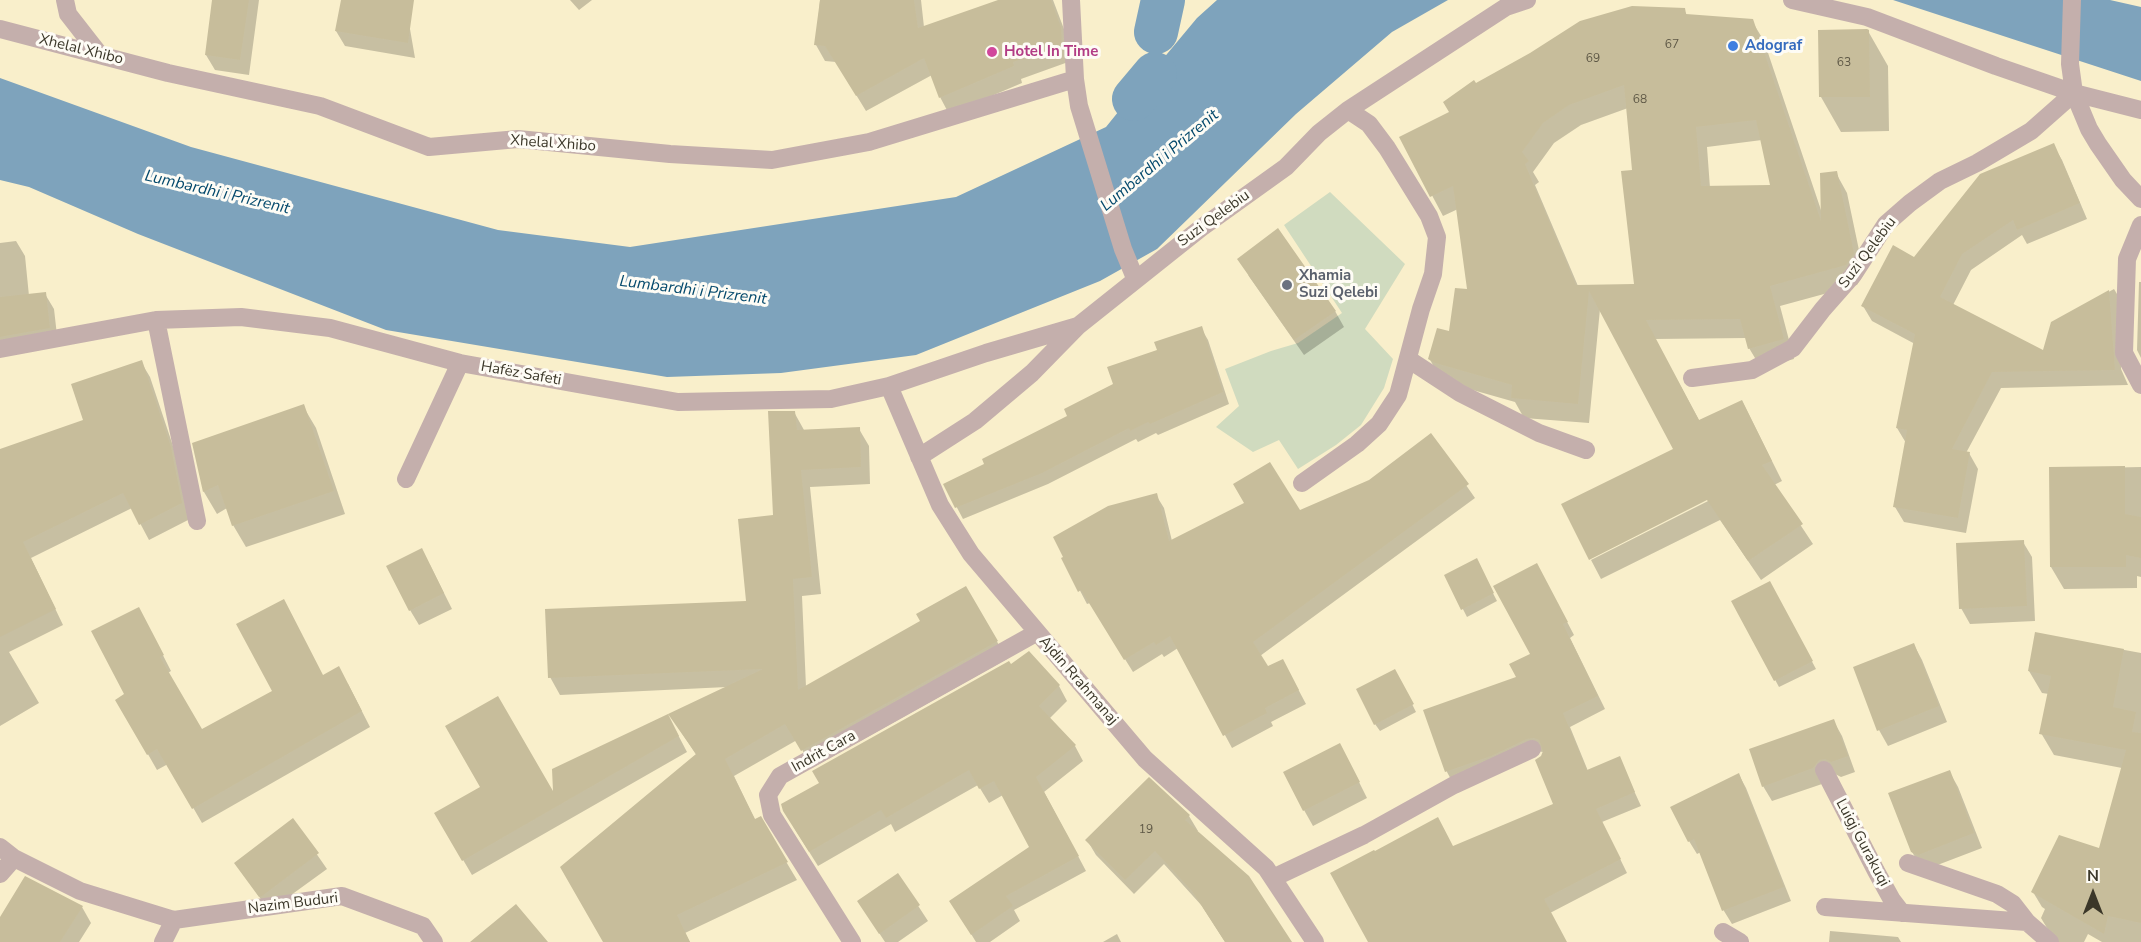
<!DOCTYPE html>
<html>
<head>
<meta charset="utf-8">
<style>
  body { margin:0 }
  #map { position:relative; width:2141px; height:942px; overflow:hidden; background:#f9efcb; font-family:"Nunito Sans",sans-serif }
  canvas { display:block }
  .north { position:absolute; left:2063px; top:864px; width:60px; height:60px; -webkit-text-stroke:4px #fefcf5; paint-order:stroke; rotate:0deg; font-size:16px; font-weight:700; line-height:24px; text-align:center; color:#3b3729 }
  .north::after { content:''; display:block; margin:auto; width:21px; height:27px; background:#3b3729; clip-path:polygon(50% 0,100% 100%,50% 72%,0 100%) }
</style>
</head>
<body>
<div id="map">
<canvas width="2141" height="942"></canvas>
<div class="north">N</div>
</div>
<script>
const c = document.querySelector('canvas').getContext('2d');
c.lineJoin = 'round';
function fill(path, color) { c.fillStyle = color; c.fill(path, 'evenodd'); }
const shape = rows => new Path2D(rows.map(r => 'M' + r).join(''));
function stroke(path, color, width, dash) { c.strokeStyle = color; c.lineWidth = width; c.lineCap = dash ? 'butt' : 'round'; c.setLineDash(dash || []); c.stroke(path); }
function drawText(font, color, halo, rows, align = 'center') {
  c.font = font + ' "Nunito Sans",sans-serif'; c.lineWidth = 6; c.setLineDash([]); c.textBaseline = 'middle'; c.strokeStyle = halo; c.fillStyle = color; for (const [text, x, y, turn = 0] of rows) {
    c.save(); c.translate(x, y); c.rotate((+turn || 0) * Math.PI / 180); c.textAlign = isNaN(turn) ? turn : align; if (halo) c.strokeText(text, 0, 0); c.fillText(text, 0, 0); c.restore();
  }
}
const green = shape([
  [1330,192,1405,264,1365,329,1393,359,1384,388,1361,425,1336,445,1298,469,1279,440,1253,452,1216,427,1239,406,1225,369,1271,351,1298,343,1342,313,1284,225]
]);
const water = shape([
  [1217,0,1448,0,1392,32,1296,114,1157,249,1100,281,916,355,781,373,667,377,386,330,138,234,29,187,0,180,0,78,191,147,498,230,630,247,956,197,1106,127,1131,96,1141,103,1165,75,1162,60,1197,18],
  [1893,0,2110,0,2141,7,2141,81]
]);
const shadow = shape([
  [213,0,259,0,249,75,215,70,206,55],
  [343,0,405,0,415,58,345,46,336,31],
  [570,0,592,0,579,10],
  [820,0,921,0,924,27,1001,0,1053,0,1070,45,1071,61,1021,79,1022,83,949,114,940,97,932,75,866,111,836,62,825,61,816,45],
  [1684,10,1687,15,1752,21,1764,41,1822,213,1836,173,1847,193,1864,274,1857,285,1780,306,1794,359,1761,368,1749,348,1747,338,1655,339,1700,422,1742,401,1782,481,1774,485,1813,544,1761,580,1720,520,1601,579,1591,560,1714,498,1600,309,1589,423,1524,418,1515,402,1448,383,1441,379,1429,358,1450,333,1469,291,1458,209,1443,216,1401,137,1451,113,1476,85],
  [1628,108,1633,171,1636,286,1578,286,1535,185,1539,182,1533,172,1554,143,1581,125],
  [1762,140,1772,187,1710,188,1707,147],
  [1868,31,1888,66,1889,131,1841,132,1821,97],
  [2053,145,2062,160,2087,219,2027,244,2022,235,1971,270,1953,305,2044,352,2052,323,2114,289,2123,304,2121,369,2128,385,2001,388,1966,453,1969,453,1978,469,1966,533,1904,522,1895,507,1906,443,1897,428,1915,344,1872,321,1863,306,1915,259],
  [16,241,25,256,29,296,45,294,54,309,58,344,0,353,0,243],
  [1248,275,1335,311,1344,327,1304,355],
  [2139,282,2141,282,2141,358,2137,350],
  [1201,328,1208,340,1229,404,1158,435,1156,433,1138,442,1136,439,1048,484,963,519,945,485,986,464,1069,417,1159,351],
  [141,362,150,377,179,464,190,519,149,540,132,508,31,558,63,625,9,652,39,703,0,726,0,451,85,421],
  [303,406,316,428,345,514,246,547,233,525,227,508,217,514,204,492,194,444],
  [794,412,804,430,859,429,869,446,870,484,810,487,821,594,802,596,806,687,922,622,966,588,1007,659,812,768,797,740,734,776,755,820,760,818,797,880,685,933,690,942,605,942,697,756,670,715,727,687,560,695,550,677,748,602,775,516],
  [1431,435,1475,498,1260,656,1267,668,1290,674,1306,704,1271,722,1273,726,1232,748,1178,648,1164,657,1162,654,1133,672,1090,603,1087,604,1063,558,1156,495,1164,508,1172,541,1299,512,1370,481],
  [2141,467,2141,577,2137,576,2137,588,2064,589,2051,567,2050,469],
  [2023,542,2032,557,2035,621,1970,624,1961,608],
  [430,565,452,609,419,625,410,610],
  [1480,568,1497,601,1467,617,1446,576],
  [1544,578,1574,635,1570,638,1605,709,1570,727,1588,771,1619,758,1641,806,1602,822,1627,873,1550,913,1566,942,1512,942,1555,804,1543,752,1536,751,1454,785,1447,772,1425,711,1518,678,1532,654],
  [1770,583,1816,669,1779,687,1733,602],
  [147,624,171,671,168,673,201,731,323,676,348,684,370,727,202,823,168,764,157,770,117,700,126,695],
  [2037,634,2141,653,2141,942,2102,942,2088,934,2084,942,2059,942,2050,933,2041,918,2045,909,2042,907,2033,892,2100,850,2122,768,2054,755,2041,733,2049,694,2042,693,2029,671],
  [1914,645,1922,660,1947,722,1888,746,1879,730],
  [1029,653,1059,686,1067,701,1049,719,1075,746,1083,761,1044,792,1086,871,1014,910,1020,921,990,942,976,942,960,916,1031,848,1003,795,989,803,978,785,895,832,891,824,818,866,793,826,821,783,1011,666],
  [1399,678,1416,712,1380,731,1375,724],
  [1833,720,1842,736,1855,772,1841,777,1835,774,1822,784,1772,801,1763,786],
  [676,731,687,752,472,875,436,814,555,797],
  [1348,760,1367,798,1313,826,1304,810],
  [1949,771,1958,787,1982,848,1927,869,1922,868,1912,852],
  [1739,775,1746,788,1791,901,1732,924,1724,911,1701,852,1697,854,1689,841],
  [1149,780,1189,816,1198,831,1196,832,1290,942,1225,942,1202,906,1164,864,1134,894,1096,855,1087,840],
  [293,820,327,869,269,911,236,863],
  [898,875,928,921,898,942,885,942,868,916],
  [82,907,91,923,79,942,0,942,0,920],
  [1830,931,1898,937,1901,942,1829,942],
  [1117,934,1121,942,1103,942]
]);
const canal = shape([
  [1156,32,1163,0],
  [1134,99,1155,74]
]);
const building = shape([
  [212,0,249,0,240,60,205,55],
  [341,0,414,0,408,43,335,31],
  [820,0,914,0,918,28,998,0,1051,0,1061,27,1062,45,1013,62,1014,66,939,98,924,58,856,96,825,46,814,45],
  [1632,6,1685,8,1686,14,1753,19,1821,221,1820,173,1837,171,1854,253,1846,265,1770,286,1784,339,1748,349,1740,319,1646,320,1699,420,1742,400,1772,461,1762,465,1803,524,1748,561,1707,500,1589,560,1561,504,1673,449,1589,291,1578,404,1511,398,1512,385,1435,363,1428,359,1437,328,1449,331,1455,288,1467,289,1453,186,1430,197,1399,137,1449,112,1443,102,1474,80,1476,83,1530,53,1580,21],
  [1624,85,1632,170,1621,171,1634,284,1576,285,1525,164,1529,161,1522,152,1543,123,1569,105],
  [1756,120,1770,185,1701,186,1696,127],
  [1867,29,1869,30,1870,97,1819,97,1818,30],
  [2054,143,2080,203,2017,230,2013,220,1962,254,1940,297,2043,350,2051,322,2109,290,2115,370,1992,372,1952,449,1970,452,1958,518,1893,507,1907,430,1896,428,1915,334,1861,306,1893,245,1914,257,1980,174],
  [1278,228,1336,311,1294,340,1237,259],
  [46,292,50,328,0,337,0,297],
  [1202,326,1223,392,1150,424,1148,422,1130,431,1129,428,1042,473,955,508,943,484,984,464,982,459,1067,416,1064,409,1113,384,1107,367,1157,350,1154,342],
  [142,360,171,447,182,503,139,525,123,493,23,542,56,609,0,637,0,449,83,420,71,384],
  [304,404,334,491,232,526,218,485,203,492,192,443],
  [768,411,795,411,797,430,860,427,861,467,801,470,812,577,793,579,798,690,920,621,916,614,966,586,998,641,801,751,785,724,725,759,755,819,761,816,788,862,677,915,690,942,603,942,560,867,696,754,668,714,763,669,548,678,545,609,746,601,738,519,773,515],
  [1431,433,1469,484,1253,642,1268,666,1283,659,1299,690,1265,708,1267,713,1223,736,1170,636,1156,645,1154,642,1124,660,1081,590,1078,592,1061,558,1063,557,1053,537,1108,506,1157,493,1169,541,1244,503,1233,484,1270,462,1300,510,1369,480],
  [2125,466,2125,514,2141,517,2141,558,2126,555,2126,567,2050,567,2049,467],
  [2024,540,2027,606,1959,609,1956,543],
  [422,548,444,593,409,611,386,566],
  [1477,558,1494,593,1461,610,1444,575],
  [1537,563,1568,622,1563,624,1598,696,1563,713,1587,770,1620,756,1635,792,1596,809,1621,859,1544,899,1567,942,1368,942,1330,873,1374,850,1375,851,1438,817,1453,846,1553,804,1535,760,1541,756,1543,751,1539,740,1534,738,1527,739,1491,756,1445,772,1423,710,1516,677,1509,664,1530,654,1493,586],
  [1770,581,1813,661,1774,681,1731,601],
  [284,599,323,675,339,666,362,711,192,809,157,749,147,755,115,700,124,694,91,631,139,607,164,655,160,657,202,729,272,691,236,624],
  [2035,632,2124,649,2113,707,2136,712,2132,732,2141,733,2141,923,2108,916,2104,934,2031,892,2059,835,2099,848,2126,750,2039,734,2051,676,2028,671],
  [1914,643,1939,706,1877,731,1853,667],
  [1029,651,1060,685,1039,706,1076,745,1036,777,1079,856,1006,896,1013,906,971,935,949,901,1029,847,994,781,979,789,969,770,886,818,881,810,809,852,783,811,781,804,819,783,812,771,1009,661,1011,664],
  [1395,669,1414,704,1374,725,1356,689],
  [498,696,553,791,552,769,668,714,679,736,462,861,434,813,480,787,445,726],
  [1834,719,1848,756,1831,762,1825,759,1819,760,1813,768,1762,787,1749,749],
  [1340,743,1360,782,1303,811,1283,772],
  [1950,770,1974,833,1918,855,1911,852,1888,793],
  [1739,773,1784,887,1722,911,1694,839,1688,842,1670,807],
  [1149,777,1190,815,1185,820,1249,876,1292,942,1225,942,1192,891,1155,851,1125,880,1085,840],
  [293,818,319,853,262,896,259,897,234,863],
  [898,873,920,905,879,934,857,901],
  [25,876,83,906,60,942,0,942,0,917],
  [516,904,548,942,470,942]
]);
const minor = shape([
  [65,0,68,14,100,55],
  [1071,0,1075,79,1079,106,1123,249,1135,278],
  [1792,0,1867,17,1996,66,2074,93,2141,110],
  [2072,0,2070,64,2074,93,2089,129,2098,144,2123,180,2141,199],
  [0,29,168,73,320,106,429,147,518,139,670,154,772,160,869,142,1075,79],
  [2141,225,2127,259,2124,353,2141,385],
  [156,320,197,521],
  [0,349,156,320,241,317,330,328,460,363,678,402,831,399,889,386,986,353,1078,326],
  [1408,359,1460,393,1539,433,1586,450],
  [1692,378,1752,370,1793,348,1823,309,1853,275,1886,224,1910,203,1940,181,1977,163,2031,131,2074,93],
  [889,386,940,505,971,554,1145,759,1266,868,1315,942],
  [919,457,975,421,1032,373,1078,326,1201,228,1286,167,1319,133,1348,110,1506,7,1527,0],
  [406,479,460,363],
  [1302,483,1357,444,1379,424,1398,395,1421,309,1433,274,1437,237,1429,216,1387,148,1369,124,1348,110],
  [1824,770,1876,871,1892,900,1902,913],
  [0,847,14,858,80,891,174,920,342,896,423,926,434,942],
  [1908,863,1997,894,2013,904,2027,922],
  [0,874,14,858],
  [1273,878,1364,835,1454,785,1532,749],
  [1825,907,2027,922,2050,942],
  [1723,932,1740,942],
  [163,942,174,920],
  [852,942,772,815,768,795,780,776,1036,633]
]);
const markers = [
  [1733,46,6,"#3f7fe0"],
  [992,52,6,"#d1479c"],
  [1287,285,6,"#6b7280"]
];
const numberNames = [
  ["67",1672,45],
  ["69",1593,59],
  ["63",1844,63],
  ["68",1640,100],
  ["19",1146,830]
];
const shopNames = [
  ["Adograf",1745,46]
];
const streetNames = [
  ["Xhelal Xhibo",81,50,14],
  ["Xhelal Xhibo",553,144,4],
  ["Suzi Qelebiu",1214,219,-36],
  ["Suzi Qelebiu",1868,253,-53],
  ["Hafëz Safeti",521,374,10],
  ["Ajdin Rrahmanaj",1078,681,49],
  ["Indrit Cara",824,752,-29],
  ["Luigj Gurakuqi",1862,843,62],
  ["Nazim Buduri",293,904,-7]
];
const hotelNames = [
  ["Hotel In Time",1004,52]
];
const worshipNames = [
  ["Xhamia",1299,276],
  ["Suzi Qelebi",1299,293]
];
const waterNames = [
  ["Lumbardhi i Prizrenit",1160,161,-40],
  ["Lumbardhi i Prizrenit",217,193,13],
  ["Lumbardhi i Prizrenit",693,291,7]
];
fill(green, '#d0dbbf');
fill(water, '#7ea3bc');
fill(shadow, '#0003');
stroke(canal, '#7ea3bc', 44);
fill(building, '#c7bd9b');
stroke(minor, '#c4afac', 18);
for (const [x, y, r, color] of markers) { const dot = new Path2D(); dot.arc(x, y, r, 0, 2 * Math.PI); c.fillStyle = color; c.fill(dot); stroke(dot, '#fefcf5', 2); }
drawText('12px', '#5e5846', null, numberNames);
drawText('bold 15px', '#366cbe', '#fefcf5', shopNames, 'left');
drawText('15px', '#3b3729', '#fefcf5', streetNames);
drawText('bold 15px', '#b23c85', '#fefcf5', hotelNames, 'left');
drawText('bold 15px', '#5b616d', '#fefcf5', worshipNames, 'left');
drawText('italic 16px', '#04496c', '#fefcf5', waterNames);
</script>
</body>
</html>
